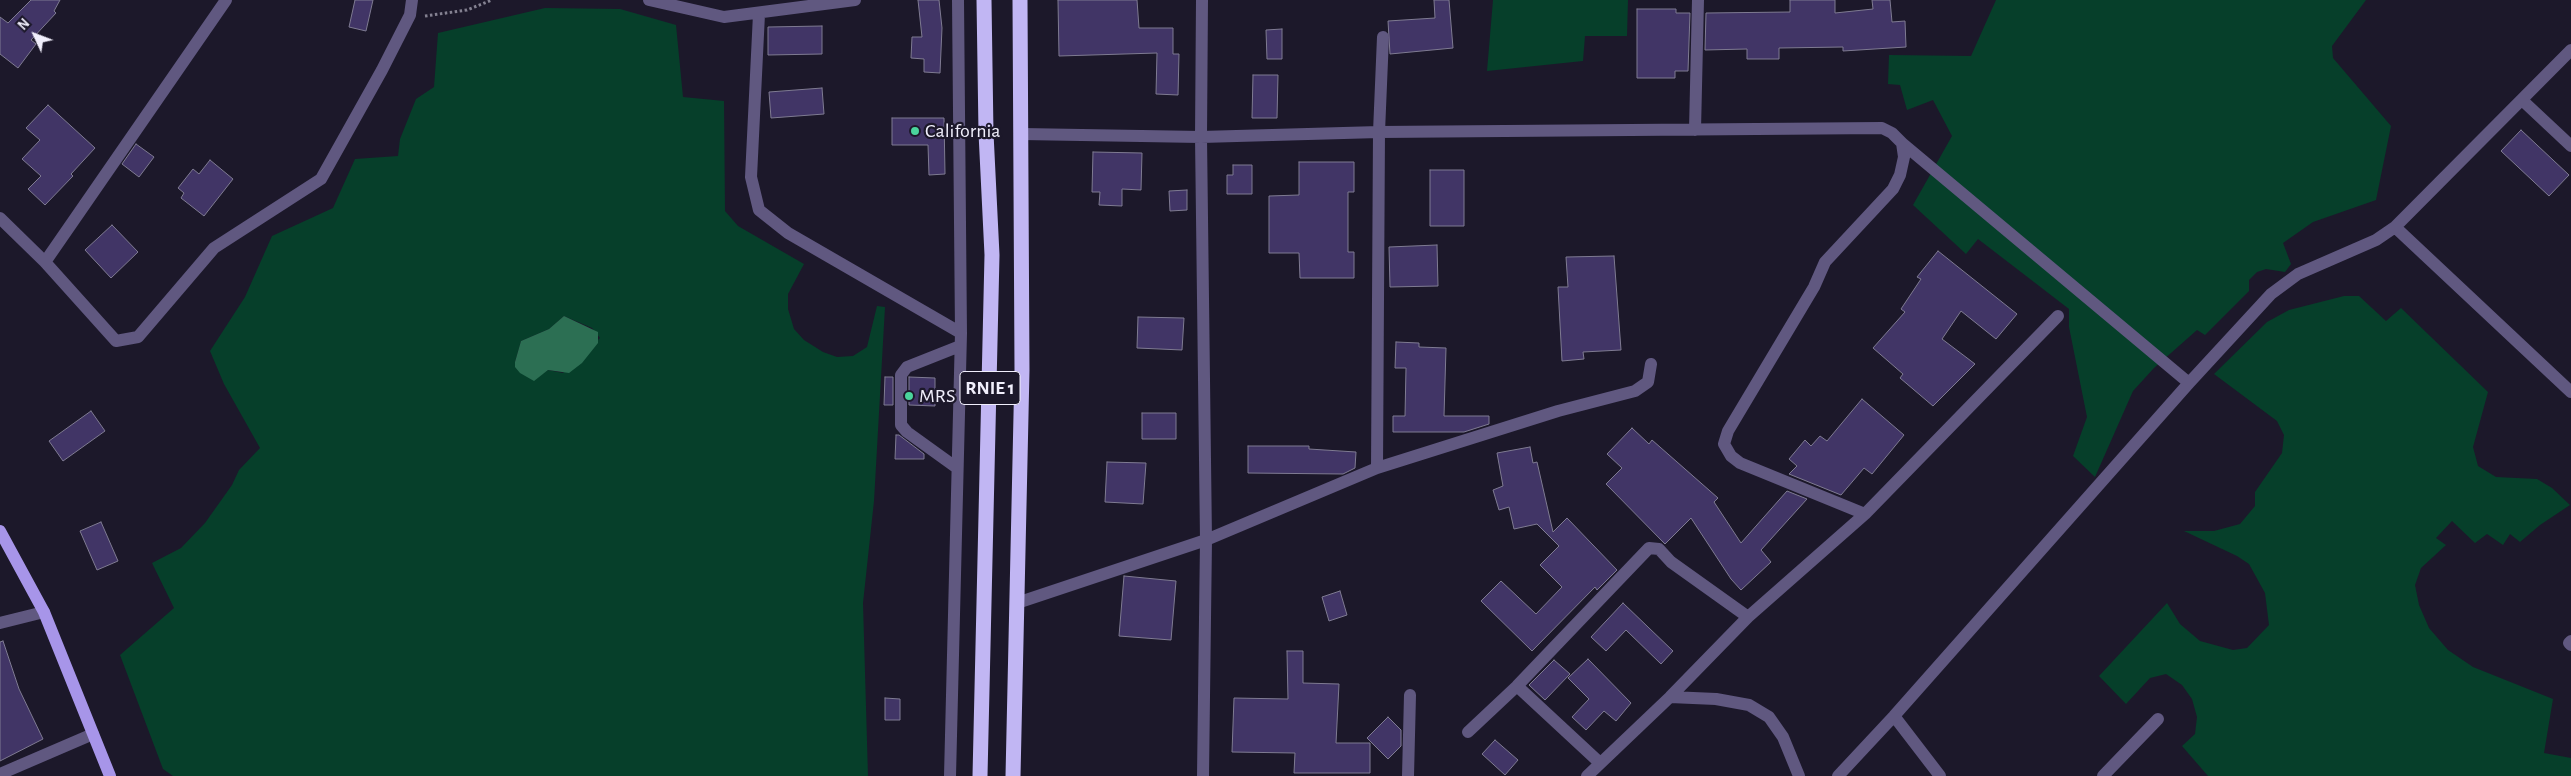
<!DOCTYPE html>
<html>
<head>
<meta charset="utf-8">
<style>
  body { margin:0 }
  #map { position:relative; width:2571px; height:776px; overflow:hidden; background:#1c182a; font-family:"Alegreya Sans",sans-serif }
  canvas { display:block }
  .north { position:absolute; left:10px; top:10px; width:50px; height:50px; -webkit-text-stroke:4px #1c182a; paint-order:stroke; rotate:313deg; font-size:14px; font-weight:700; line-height:20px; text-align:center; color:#f1effc }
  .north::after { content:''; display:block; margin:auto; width:18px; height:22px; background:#f1effc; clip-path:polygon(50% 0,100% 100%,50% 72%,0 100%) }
</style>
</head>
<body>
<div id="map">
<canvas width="2571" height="776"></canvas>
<div class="north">N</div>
</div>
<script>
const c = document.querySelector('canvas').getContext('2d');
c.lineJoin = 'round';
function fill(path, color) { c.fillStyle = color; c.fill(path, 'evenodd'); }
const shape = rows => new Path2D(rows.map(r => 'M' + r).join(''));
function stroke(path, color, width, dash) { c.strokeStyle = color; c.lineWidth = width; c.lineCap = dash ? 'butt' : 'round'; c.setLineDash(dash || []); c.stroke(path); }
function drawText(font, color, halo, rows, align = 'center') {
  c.font = font + ' "Alegreya Sans",sans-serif'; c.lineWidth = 4.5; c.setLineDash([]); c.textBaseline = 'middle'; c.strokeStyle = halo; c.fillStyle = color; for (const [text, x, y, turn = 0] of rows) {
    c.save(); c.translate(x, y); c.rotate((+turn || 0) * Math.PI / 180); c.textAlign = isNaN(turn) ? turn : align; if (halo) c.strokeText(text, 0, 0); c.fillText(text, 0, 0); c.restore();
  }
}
const green = shape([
  [1493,0,1628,0,1627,36,1585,36,1583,61,1487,71],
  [1996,0,2366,0,2332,46,2333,58,2391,126,2376,200,2313,222,2283,243,2291,264,2285,272,2266,269,2257,272,2249,280,2249,291,2205,335,2197,330,2154,368,2133,391,2095,477,2073,456,2087,417,2069,327,2069,309,1978,239,1966,254,1913,205,1952,136,1933,100,1907,110,1900,85,1888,84,1889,55,1971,56],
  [545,8,620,9,676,25,683,97,724,101,725,211,738,226,804,264,788,294,788,309,794,329,804,340,823,352,837,357,853,356,867,347,877,306,885,307,874,501,863,603,868,776,173,776,163,769,120,655,174,608,152,563,181,548,205,523,232,485,239,470,260,448,224,384,210,351,245,297,272,236,333,208,355,159,398,156,400,139,416,99,434,87,438,33],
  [564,316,592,328,600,338,563,373,548,370,539,376,515,362,521,341,549,329],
  [2344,296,2359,296,2386,321,2401,308,2488,392,2473,447,2478,466,2496,477,2537,479,2552,488,2570,505,2540,525,2520,542,2510,534,2503,545,2487,534,2475,543,2452,521,2436,538,2446,545,2421,568,2415,585,2419,605,2429,628,2448,650,2473,667,2553,699,2544,753,2571,758,2571,776,2208,776,2182,746,2195,734,2197,717,2192,699,2182,685,2166,674,2150,678,2126,704,2099,676,2167,603,2180,624,2200,641,2233,650,2247,648,2269,625,2265,593,2249,564,2237,556,2184,531,2214,531,2240,524,2255,506,2255,492,2282,453,2284,435,2277,421,2214,374,2267,322,2289,310]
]);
const water = shape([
  [564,316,598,332,598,343,582,363,569,373,548,370,534,381,520,373,515,367,515,362,521,341,549,329]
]);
const building = shape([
  [31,0,60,0,54,11,56,13,31,40,36,44,18,68,0,54,0,17,8,23,31,0],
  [355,0,373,0,366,31,349,27,355,0],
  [918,0,939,0,942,28,940,73,924,72,924,59,911,58,912,37,922,37,918,0],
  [1058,0,1137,0,1139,28,1173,28,1173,54,1179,54,1178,95,1156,94,1157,53,1059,56,1058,0],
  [1434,0,1449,0,1453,48,1390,54,1388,21,1435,18,1434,0],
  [1790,0,1835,0,1835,13,1873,9,1872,0,1890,0,1892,22,1905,21,1906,47,1843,51,1843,47,1779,48,1779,59,1747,59,1747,49,1705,50,1706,13,1790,12,1790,0],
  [1637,9,1676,9,1676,13,1690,13,1688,71,1675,71,1675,78,1637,78,1637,9],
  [822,26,822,54,768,55,768,27,822,26],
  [1282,29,1282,59,1267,59,1266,30,1282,29],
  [1253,75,1278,75,1277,118,1252,118,1253,75],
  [822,88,824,114,771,118,769,92,822,88],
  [48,105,95,148,71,174,73,176,45,205,28,189,41,176,22,159,40,140,26,128,48,105],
  [892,118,944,118,945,174,929,175,928,145,892,145,892,118],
  [2521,130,2569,175,2549,196,2501,151,2521,130],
  [136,144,154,157,139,177,122,164,136,144],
  [1093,152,1142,153,1141,190,1122,189,1122,206,1099,205,1100,192,1092,192,1093,152],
  [210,160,233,179,204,216,181,198,184,193,178,188,193,169,199,174,210,160],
  [1299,162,1354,162,1354,192,1348,192,1348,252,1354,252,1354,278,1300,278,1299,253,1269,253,1269,196,1299,195,1299,162],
  [1233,165,1252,165,1252,194,1227,194,1227,175,1233,175,1233,165],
  [1430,170,1464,170,1464,226,1430,226,1430,170],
  [1187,190,1187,210,1170,211,1169,191,1187,190],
  [112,225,138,252,111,278,85,250,112,225],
  [1437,245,1438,286,1390,287,1389,247,1437,245],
  [1938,251,2017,314,1996,339,1961,311,1942,339,1975,364,1933,406,1900,378,1903,374,1873,348,1905,312,1901,309,1921,279,1917,277,1938,251],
  [1614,256,1621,350,1583,352,1584,359,1562,361,1558,287,1568,287,1566,257,1614,256],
  [1138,317,1184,318,1182,350,1137,348,1138,317],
  [1396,342,1419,343,1419,347,1446,348,1444,416,1489,416,1489,424,1464,432,1393,432,1393,416,1405,416,1406,368,1395,368,1396,342],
  [885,377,893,377,893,405,884,405,885,377],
  [909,377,935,378,935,406,909,405,909,377],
  [1862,399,1904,435,1872,474,1864,468,1841,495,1789,474,1797,466,1789,459,1805,440,1811,446,1820,436,1827,441,1862,399],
  [91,411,105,431,63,461,49,441,91,411],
  [1142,413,1176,413,1176,439,1142,439,1142,413],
  [1632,428,1649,444,1652,440,1718,498,1714,502,1741,543,1787,491,1807,499,1761,550,1771,562,1741,590,1731,579,1691,518,1665,544,1606,484,1622,468,1607,454,1632,428],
  [896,435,899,435,924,454,924,459,895,459,896,435],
  [1248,446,1309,446,1309,449,1356,452,1355,468,1343,474,1248,473,1248,446],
  [1530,447,1533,463,1537,462,1553,532,1567,518,1617,570,1597,590,1595,587,1532,651,1481,601,1501,581,1536,614,1562,587,1540,565,1559,546,1537,524,1514,529,1509,507,1499,510,1493,490,1503,486,1497,453,1530,447],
  [1107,462,1146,463,1143,504,1105,502,1107,462],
  [101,522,118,561,97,570,80,531,101,522],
  [1124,576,1176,581,1171,640,1119,636,1124,576],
  [1340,591,1347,615,1329,621,1322,597,1340,591],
  [1623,603,1673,651,1661,664,1626,630,1606,651,1591,637,1623,603],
  [3,641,19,689,43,739,0,761,0,642,3,641],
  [1287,651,1303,651,1303,683,1339,684,1336,743,1370,743,1370,773,1294,773,1295,753,1232,752,1234,698,1288,699,1287,651],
  [1588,659,1631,703,1616,721,1604,711,1586,730,1572,717,1589,699,1568,678,1588,659],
  [1554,660,1570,674,1545,700,1529,685,1554,660],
  [885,698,900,699,900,720,885,720,885,698],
  [1388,717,1401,730,1401,746,1388,759,1367,738,1388,717],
  [1495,740,1518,760,1505,775,1482,754,1495,740]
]);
const path = shape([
  [425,16,467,10,492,0]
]);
const minor = shape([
  [649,0,724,17,855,0],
  [1202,0,1201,137,1206,540,1203,776],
  [759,14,751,177,759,210,788,233,961,333],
  [2522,100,2571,146],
  [1695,130,1698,0],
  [1022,134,1201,137,1379,132,1882,128,1892,133,1902,143,1904,157,1900,175,1893,189,1825,262,1814,287,1728,431,1724,444,1731,456,1740,463,1865,514],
  [1902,143,2189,383],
  [0,218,45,262,116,341,138,337,214,248,321,179,382,70,410,15,412,0],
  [2395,227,2571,392],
  [45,262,226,0],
  [957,468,907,432,901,425,901,375,907,367,960,346],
  [1377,468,1379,132,1383,37],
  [1017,603,1206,540,1377,468,1558,411,1635,391,1648,382,1651,364],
  [0,623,44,612],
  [2571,641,2569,643,2571,645],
  [1517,686,1600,763],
  [1670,697,1716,699,1749,705,1769,717,1783,737,1799,776],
  [1894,716,1940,776],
  [1468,732,1517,686,1649,548,1659,549,1671,562,1748,617],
  [0,774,93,734],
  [950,776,961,333,958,0],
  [1408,776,1410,695],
  [1587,776,1670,697,1748,617,1865,514,2058,316],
  [1838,776,1894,716,2189,383,2271,294,2298,274,2376,240,2395,227,2571,50],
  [2103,776,2158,719]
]);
const major = shape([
  [0,531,44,612,110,776]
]);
const highway = shape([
  [980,776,992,255,986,133,984,0],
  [1013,776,1022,370,1020,0]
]);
const markers = [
  [915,131,5,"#4ad49c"],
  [909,396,5,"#4ad49c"]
];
const shields = [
  [990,388,60]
];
const shieldNames = [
  ["RNIE 1",990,388]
];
const poiNames = [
  ["California",925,131],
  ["MRS",919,396]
];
fill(green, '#063f2a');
fill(water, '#2c6f53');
fill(building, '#413566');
stroke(building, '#7f7b92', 1);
stroke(path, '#848191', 3, [2.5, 2.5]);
stroke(minor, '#605880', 12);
stroke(major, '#a795e9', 12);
stroke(highway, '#c1b6f3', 15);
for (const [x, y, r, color] of markers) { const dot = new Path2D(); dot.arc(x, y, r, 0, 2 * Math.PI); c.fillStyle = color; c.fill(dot); stroke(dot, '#1c182a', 2); }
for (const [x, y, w] of shields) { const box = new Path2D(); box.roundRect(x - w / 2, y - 16.5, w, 33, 4); c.fillStyle = '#1c182a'; c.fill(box); stroke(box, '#f1effc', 1); }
drawText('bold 19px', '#f1effc', null, shieldNames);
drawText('20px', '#f1effc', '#1c182a', poiNames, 'left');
</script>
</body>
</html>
